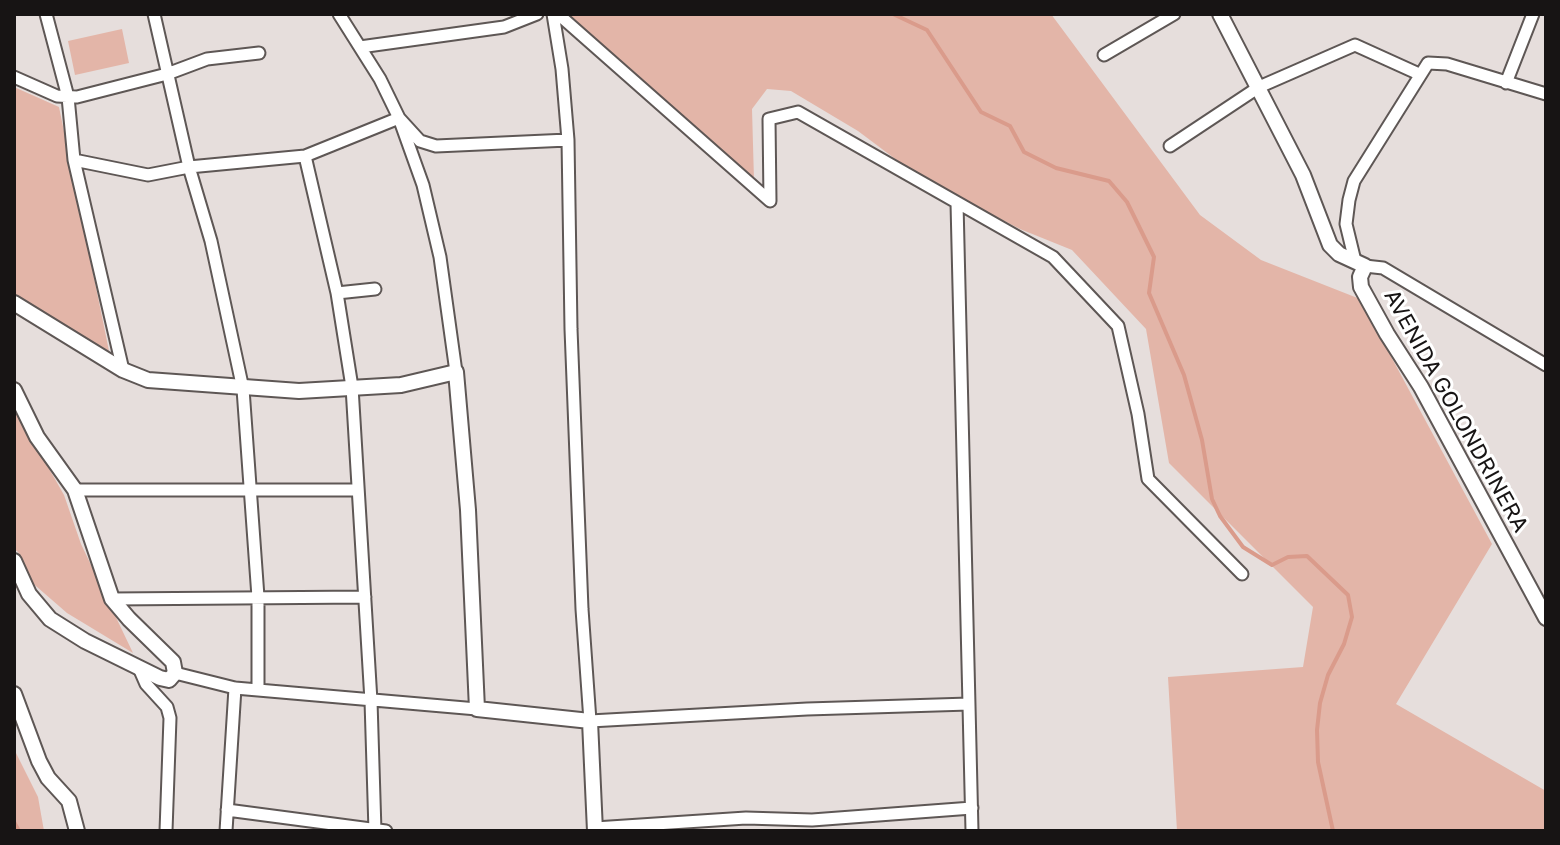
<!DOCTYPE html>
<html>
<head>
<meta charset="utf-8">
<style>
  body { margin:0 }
  #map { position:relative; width:1560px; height:845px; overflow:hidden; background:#e6dedc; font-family:"Golos Text",sans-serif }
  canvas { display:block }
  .frame { position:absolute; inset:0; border:16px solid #171414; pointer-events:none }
</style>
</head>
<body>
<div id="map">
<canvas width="1560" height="845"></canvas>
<div class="frame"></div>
</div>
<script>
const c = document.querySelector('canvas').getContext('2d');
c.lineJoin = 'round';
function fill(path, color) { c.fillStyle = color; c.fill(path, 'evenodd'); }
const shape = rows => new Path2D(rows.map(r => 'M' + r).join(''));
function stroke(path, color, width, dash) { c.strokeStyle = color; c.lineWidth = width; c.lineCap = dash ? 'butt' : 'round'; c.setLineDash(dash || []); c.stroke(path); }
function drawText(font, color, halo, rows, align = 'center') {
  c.font = font + ' "Golos Text",sans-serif'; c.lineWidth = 6; c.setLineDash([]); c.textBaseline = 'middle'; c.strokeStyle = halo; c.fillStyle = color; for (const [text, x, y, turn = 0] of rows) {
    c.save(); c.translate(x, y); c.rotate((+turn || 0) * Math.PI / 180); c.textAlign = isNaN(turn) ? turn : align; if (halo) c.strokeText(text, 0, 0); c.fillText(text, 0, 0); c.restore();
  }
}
const green = shape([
  [565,14,1051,14,1200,215,1261,260,1360,299,1492,544,1396,704,1546,791,1546,831,1177,831,1168,677,1303,667,1313,607,1169,463,1146,329,1072,250,1020,229,922,179,858,131,791,91,767,89,752,109,754,180],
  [122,29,129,63,75,75,68,41],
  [14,87,59,107,109,351,14,295],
  [14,407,64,495,81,544,133,653,67,613,29,580,18,552,14,549],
  [14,749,38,797,44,831,14,831]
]);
const stream = shape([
  [893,14,927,30,981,112,1010,126,1024,152,1056,168,1109,181,1127,202,1154,257,1149,293,1184,375,1202,440,1212,499,1220,516,1243,547,1272,565,1288,557,1307,556,1348,595,1352,617,1344,644,1328,675,1320,703,1317,730,1318,762,1333,831],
  [14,822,19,831]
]);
const minor = shape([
  [46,14,68,97,74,160,123,370],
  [154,14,189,167,211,241,243,389,258,597,258,690],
  [339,14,380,79,399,118,423,185,440,257,456,372],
  [553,14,562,69,568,140,571,329,582,609,590,721,807,709,969,704],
  [558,14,770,201,769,119,798,112,1053,257,1118,326,1138,414,1148,479,1242,574],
  [360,47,504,27,537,14],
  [1104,55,1174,14],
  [14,77,57,96,77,97,167,74,207,59,259,53],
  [1506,83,1533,14],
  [1170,146,1259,87,1355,45,1419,74],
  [305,156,337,293,352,387,371,701,375,831],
  [74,160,148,175,189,167,305,156,399,118,420,141,436,146,568,140],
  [957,203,972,831],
  [1355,261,1346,224,1349,200,1354,181,1428,63,1447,64,1546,94],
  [1365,266,1383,268,1546,365],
  [337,293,375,289],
  [75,490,357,490],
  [112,599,365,597],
  [139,668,146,684,167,707,170,718,166,831],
  [175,673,235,688,477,709],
  [227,810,386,831],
  [595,828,746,818,812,820,972,808],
  [226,831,235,688]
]);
const tertiary = shape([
  [1220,14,1303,175,1330,245,1339,254,1365,266,1360,277,1361,287,1387,334,1421,387,1546,618],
  [14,303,123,370,148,380,299,391,401,385,456,372,468,510,477,709,590,721,595,831],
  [14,390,37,437,75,490,112,599,129,619,173,662,175,673,169,680,160,678,85,641,50,619,29,594,14,561],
  [14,694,39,761,48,778,69,801,77,831]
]);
const streetNames = [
  ["AVENIDA GOLONDRINERA",1456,411,61]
];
fill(green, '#e3b5a8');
stroke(stream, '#da9b8b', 4);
stroke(minor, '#5e5755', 15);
stroke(tertiary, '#5e5755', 18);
stroke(minor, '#fff', 11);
stroke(tertiary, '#fff', 14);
drawText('22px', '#171414', '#fff', streetNames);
</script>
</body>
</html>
